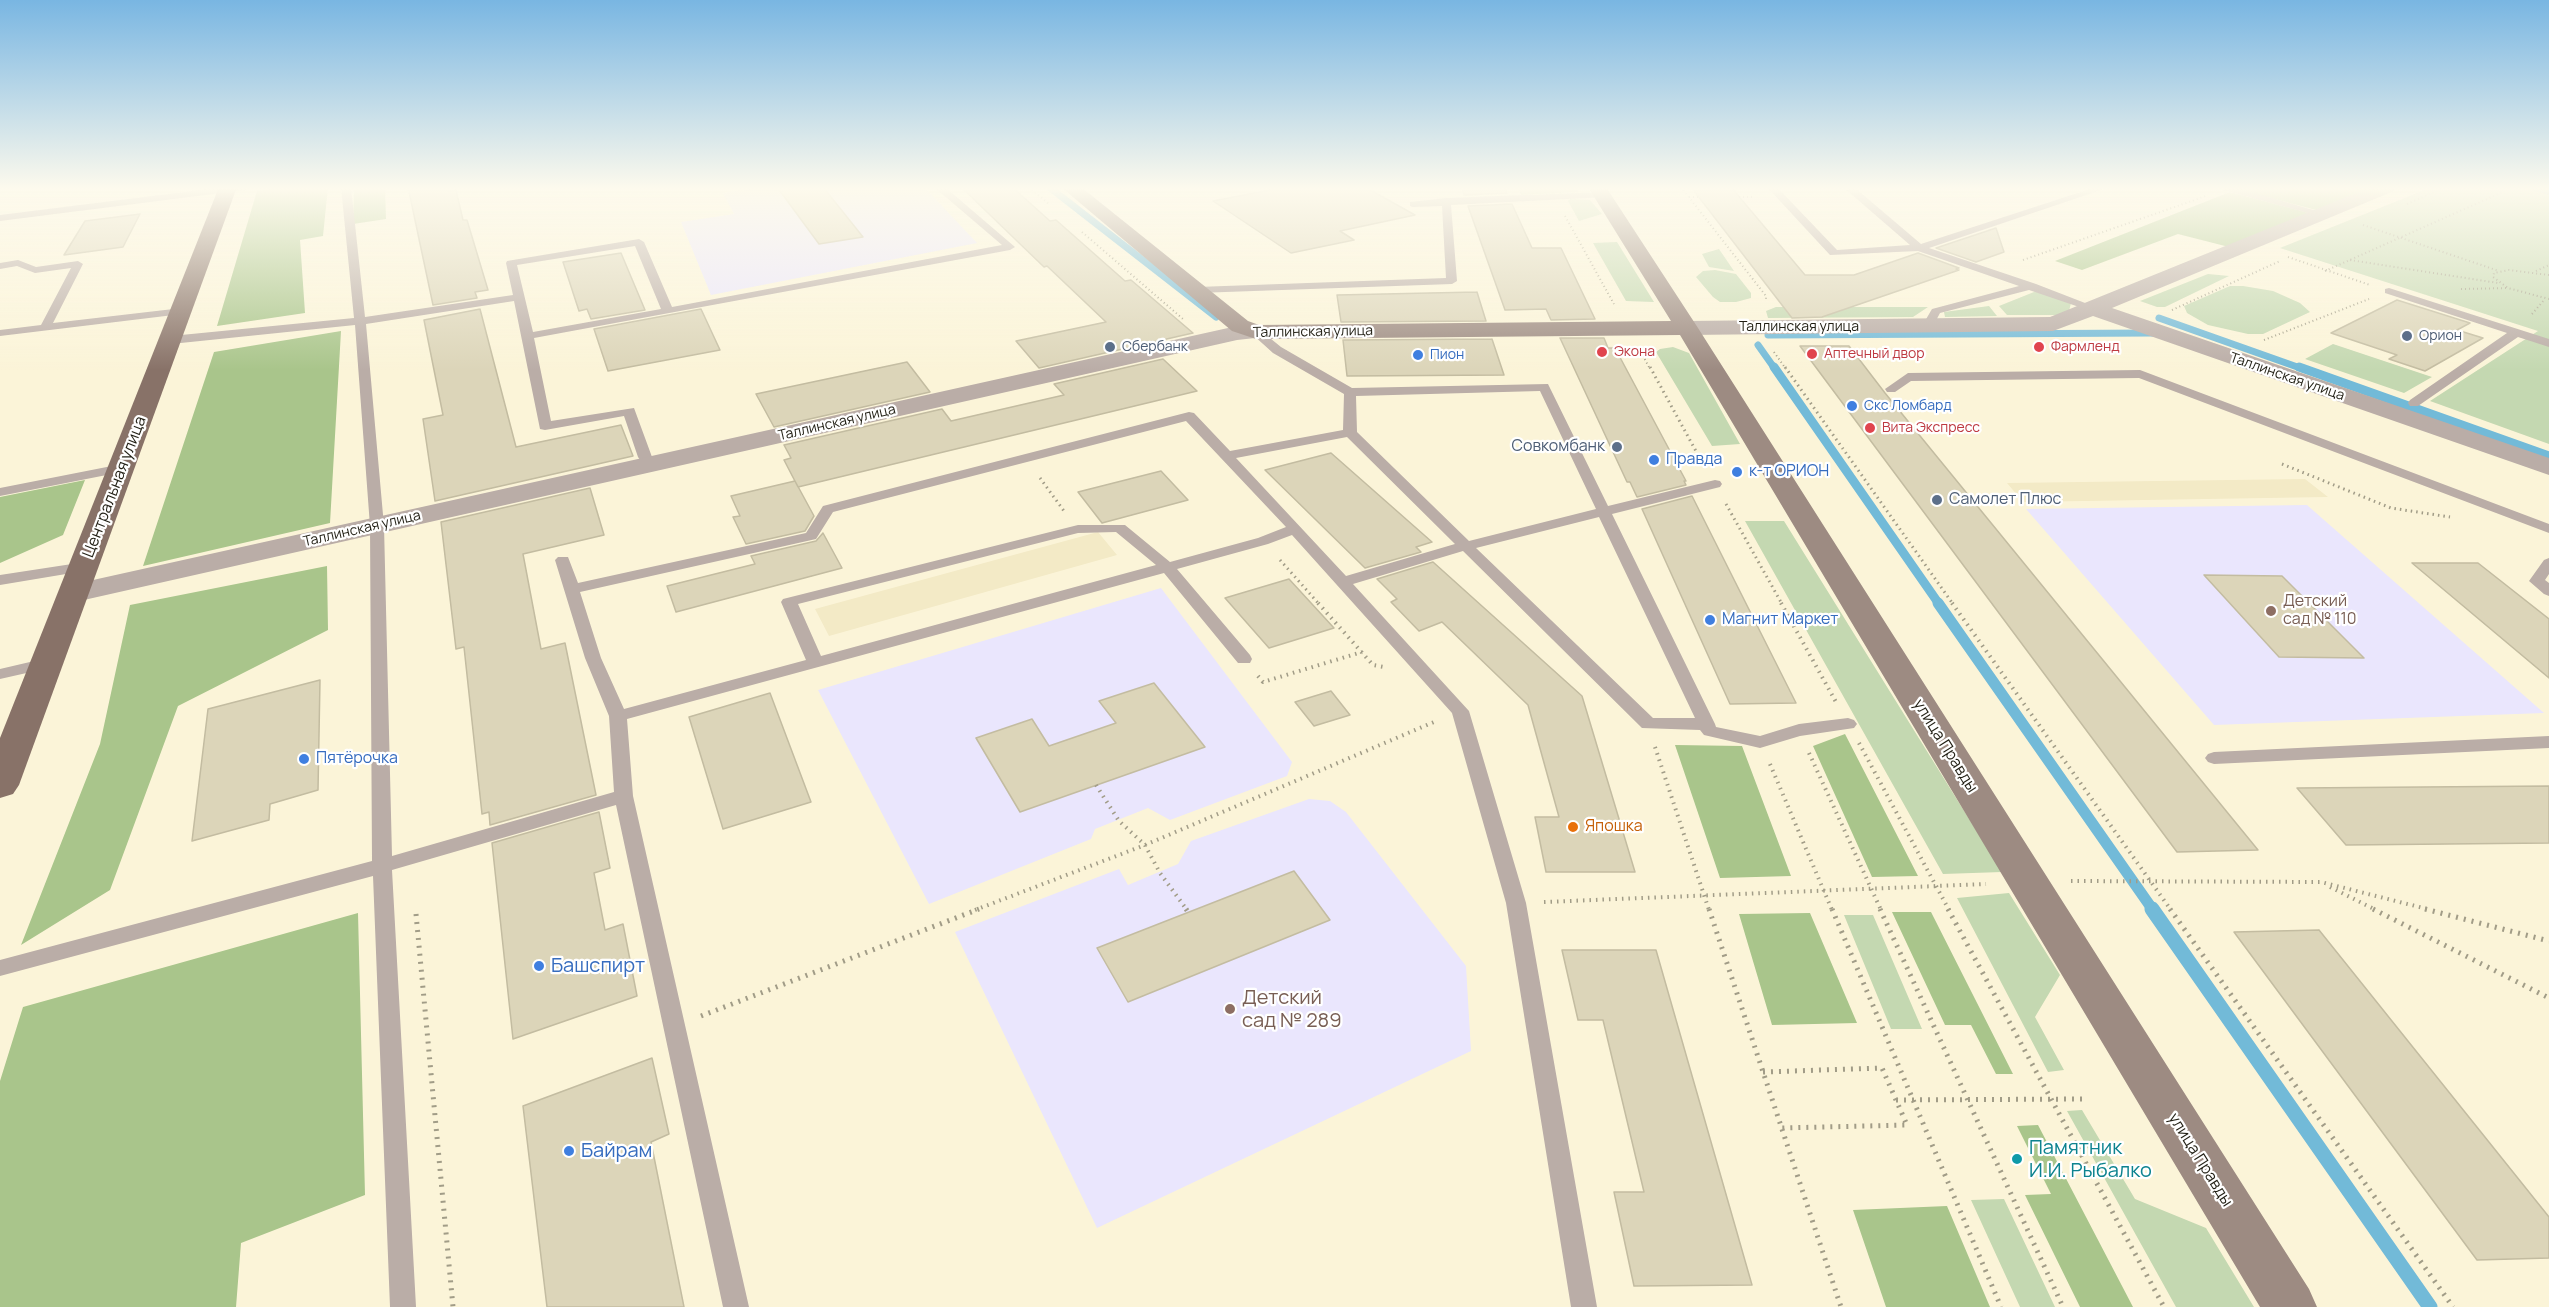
<!DOCTYPE html>
<html>
<head>
<meta charset="utf-8">
<style>
  body { margin:0 }
  canvas { display:block; background:#fbf4d8 }
</style>
</head>
<body>
<canvas width="2549" height="1307"></canvas>
<script>
const c = document.querySelector('canvas').getContext('2d');
c.lineJoin = 'round';
function fill(path, color) { c.fillStyle = color; c.fill(path, 'evenodd'); }
const shape = rows => new Path2D(rows.map(r => 'M' + r).join(''));
function stroke(path, color, width, dash) { c.strokeStyle = color; c.lineWidth = width; c.lineCap = dash ? 'butt' : 'round'; c.setLineDash(dash || []); c.stroke(path); }
function drawText(font, color, halo, rows, align = 'center') {
  c.font = font + ' Manrope,sans-serif'; c.lineWidth = 4.5; c.setLineDash([]); c.textBaseline = 'middle'; c.strokeStyle = halo; c.fillStyle = color; for (const [text, x, y, turn = 0] of rows) {
    c.save(); c.translate(x, y); c.rotate((+turn || 0) * Math.PI / 180); c.textAlign = isNaN(turn) ? turn : align; if (halo) c.strokeText(text, 0, 0); c.fillText(text, 0, 0); c.restore();
  }
}
const built = shape([
  [2305,479,2328,497,2023,502,2007,483],
  [1098,532,1117,555,829,636,815,609]
]);
const education = shape([
  [767,187,924,187,977,243,711,295,681,222,734,214,723,193],
  [2307,505,2544,713,2214,725,2026,509],
  [1161,588,1292,762,1287,776,1170,820,1148,808,1095,829,1091,839,929,904,818,690],
  [1309,799,1330,801,1346,812,1466,966,1471,1051,1097,1228,955,932,1119,869,1128,885,1178,864,1191,841]
]);
const green = shape([
  [2432,187,2529,187,2549,192,2549,444,2430,401,2538,331,2280,248],
  [1570,199,1590,200,1602,214,1579,221,1568,201],
  [1617,242,1654,302,1626,301,1593,243],
  [1719,249,1734,271,1709,267,1702,254],
  [1715,270,1736,274,1751,293,1751,298,1736,302,1720,302,1713,297,1696,277,1703,271],
  [2208,274,2229,276,2165,307,2157,307,2140,301],
  [2230,286,2243,286,2273,291,2300,303,2310,312,2263,334,2248,334,2208,325,2187,313,2184,306],
  [2034,292,2050,293,2071,303,2069,311,2059,315,2007,315,1999,306],
  [1989,306,1997,316,1945,317,1944,312],
  [1776,307,1928,307,1913,317,1768,318,1766,311],
  [2333,344,2432,377,2404,393,2305,359],
  [1673,347,1689,353,1740,444,1712,446,1656,352,1660,349],
  [1745,521,1784,521,2002,872,1943,874],
  [2009,893,2060,975,2035,1017,2064,1070,2048,1072,1957,898],
  [1844,915,1873,915,1922,1029,1891,1029],
  [2082,1110,2135,1199,2206,1228,2254,1307,2176,1307,2067,1111],
  [2004,1199,2055,1307,2020,1307,1971,1200]
]);
const forest = shape([
  [287,187,328,187,323,236,300,240,305,313,217,326,257,191],
  [354,187,385,187,386,219,353,224],
  [1518,187,1575,187,1578,192,1521,195],
  [2241,187,2377,187,2316,210,2237,189],
  [2230,192,2309,213,2229,247,2178,234,2082,270,2055,261],
  [341,331,330,523,143,566,214,352],
  [85,480,63,535,0,563,0,497],
  [327,566,328,630,178,706,110,890,21,945,100,744,130,605],
  [1845,734,1918,876,1872,877,1813,746],
  [1675,745,1742,746,1791,876,1720,878],
  [1892,912,1931,912,2013,1074,1996,1074,1971,1025,1945,1025],
  [358,913,365,1195,241,1243,236,1307,0,1307,0,1081,23,1007],
  [1810,913,1857,1023,1772,1025,1739,914],
  [2038,1125,2133,1307,2080,1307,2025,1195,2051,1194,2017,1126],
  [1947,1206,1990,1307,1886,1307,1853,1210]
]);
const streamFar3 = shape([
  [1049,187,1216,317],
  [2534,187,2549,191],
  [2159,318,2303,369],
  [1768,335,2153,333],
  [1758,345,1775,369]
]);
const streamFar2 = shape([
  [1774,367,1939,604],
  [2299,367,2549,456]
]);
const streamFar1 = shape([
  [1938,603,2153,910]
]);
const stream = shape([
  [2152,909,2430,1307]
]);
const building = shape([
  [408,187,447,187,448,191,456,190,463,220,467,220,488,290,475,292,477,298,433,305,408,187],
  [804,187,823,187,863,237,819,244,780,191,804,187],
  [961,187,1012,187,1050,221,1056,220,1125,281,1131,280,1193,333,1039,368,1016,341,1106,322,1047,266,1044,267,961,187],
  [1286,187,1365,187,1415,215,1340,231,1354,240,1291,253,1213,201,1286,187],
  [1462,187,1504,187,1507,193,1464,195,1462,187],
  [1691,187,1731,187,1805,275,1854,275,1918,253,1959,268,1956,269,1959,270,1822,317,1792,318,1691,187],
  [1512,204,1532,248,1561,248,1595,319,1551,320,1546,309,1505,310,1468,206,1512,204],
  [140,214,123,247,64,255,85,221,140,214],
  [1996,228,2004,252,1976,262,1936,248,1996,228],
  [621,253,645,310,591,319,587,309,579,311,563,262,621,253],
  [1477,292,1486,321,1341,322,1337,295,1477,292],
  [2397,300,2470,323,2457,330,2483,338,2425,371,2389,359,2397,355,2331,333,2397,300],
  [480,309,516,447,621,425,633,456,435,501,423,419,443,415,424,320,480,309],
  [701,309,720,350,608,371,594,329,701,309],
  [1560,338,1604,338,1608,348,1615,348,1686,481,1684,481,1686,485,1637,497,1630,482,1627,482,1560,338],
  [1492,339,1504,375,1347,376,1343,340,1492,339],
  [1800,346,1849,346,1885,393,2258,850,2177,852,1800,346],
  [1163,359,1197,391,798,487,784,460,791,458,784,445,942,409,951,421,1064,395,1054,384,1163,359],
  [907,362,930,392,774,427,756,394,907,362],
  [1331,453,1432,542,1416,547,1421,552,1365,568,1265,470,1331,453],
  [1161,471,1188,500,1102,523,1078,492,1161,471],
  [795,481,814,516,805,531,746,544,733,517,740,516,731,496,795,481],
  [590,488,604,535,523,554,541,649,565,643,596,795,490,825,489,812,482,814,464,647,456,649,441,522,590,488],
  [1692,496,1796,703,1730,704,1642,509,1692,496],
  [823,533,842,568,676,612,667,586,755,564,751,556,816,541,823,533],
  [1433,562,1582,696,1635,872,1546,872,1535,817,1559,817,1528,705,1442,622,1419,631,1391,602,1397,599,1377,579,1433,562],
  [2412,563,2478,563,2549,619,2549,678,2412,563],
  [2204,575,2282,576,2364,658,2279,657,2204,575],
  [1289,579,1334,628,1269,648,1225,598,1289,579],
  [320,680,318,790,270,804,269,820,192,841,208,709,320,680],
  [1154,683,1205,747,1020,812,976,738,1032,719,1049,746,1116,723,1099,701,1154,683],
  [1331,691,1350,715,1314,726,1295,702,1331,691],
  [770,693,811,802,723,829,689,717,770,693],
  [2549,786,2549,843,2346,845,2297,788,2549,786],
  [599,812,610,868,594,873,605,930,623,924,637,996,513,1039,492,843,599,812],
  [1294,871,1330,920,1128,1002,1097,948,1294,871],
  [2319,930,2549,1217,2549,1258,2477,1260,2234,932,2319,930],
  [1562,950,1656,950,1752,1285,1634,1286,1614,1192,1644,1192,1603,1020,1578,1020,1562,950],
  [652,1058,669,1134,651,1142,684,1307,547,1307,523,1106,652,1058]
]);
const pathFar3 = shape([
  [1029,187,1049,204],
  [1681,187,1766,296,1766,301],
  [2520,187,2549,194],
  [1689,197,1699,197],
  [1739,197,1753,197],
  [2407,204,2445,187],
  [1565,216,1614,304],
  [2363,225,2499,271],
  [1082,232,1183,319],
  [2288,257,2370,285],
  [2023,260,2206,196],
  [2350,260,2498,283],
  [2325,271,2514,187],
  [2536,271,2549,265],
  [2549,275,2509,270,2494,273,2493,277,2508,288,2549,299],
  [2461,289,2508,288],
  [2172,310,2280,261],
  [2532,314,2545,299],
  [2264,340,2369,299],
  [1641,352,1650,369],
  [1774,352,1786,369]
]);
const pathFar2 = shape([
  [1650,367,1703,464],
  [1785,367,1953,604],
  [2282,464,2391,508,2450,517],
  [1040,478,1064,511],
  [1726,504,1782,604],
  [1280,560,1319,604]
]);
const pathFar1 = shape([
  [1318,603,1373,665,1384,667],
  [1781,603,1836,702],
  [1952,603,2171,910],
  [1258,676,1263,682,1362,652],
  [1859,743,1949,910],
  [1655,747,1709,910],
  [1809,753,1881,910],
  [1770,764,1832,910],
  [1096,785,1119,821,1145,845,1160,873,1187,910],
  [2071,881,2321,882,2431,910],
  [2330,887,2376,910],
  [1544,902,1986,884],
  [975,910,1145,845,1434,722]
]);
const path = shape([
  [1186,909,1188,912],
  [1709,909,1841,1307],
  [1832,909,2001,1307],
  [1880,909,2063,1307],
  [1948,909,2164,1307],
  [2170,909,2453,1307],
  [2373,909,2549,998],
  [2425,909,2549,941],
  [416,914,453,1307],
  [701,1016,979,909],
  [1763,1072,1882,1068,1907,1125,1782,1128],
  [1896,1100,2085,1099]
]);
const lane = shape([
  [224,187,250,187,245,190,0,221,0,215,224,187],
  [341,187,351,187,365,317,513,295,506,263,507,261,639,239,644,242,672,307,1002,245,934,187,945,187,1015,247,1010,250,534,338,551,421,634,408,652,457,657,464,650,468,645,467,638,457,624,416,545,430,540,429,514,301,366,324,384,526,392,856,614,792,609,716,585,658,555,560,558,557,568,557,578,583,806,533,823,506,1189,412,1194,413,1230,451,1343,430,1344,394,1273,353,1252,334,1252,330,1260,330,1281,347,1352,388,1548,384,1608,506,1715,480,1720,481,1722,484,1720,487,1612,514,1715,724,1716,727,1760,736,1799,724,1848,718,1854,720,1857,724,1854,728,1800,736,1760,748,1704,735,1700,730,1642,728,1463,551,1353,584,1469,711,1526,903,1597,1307,1571,1307,1506,903,1452,713,1292,535,1268,544,1177,569,1250,655,1252,659,1250,663,1238,663,1164,573,627,719,633,796,749,1307,723,1307,616,805,392,870,416,1307,390,1307,373,876,0,976,0,960,372,861,370,526,355,325,171,344,165,340,171,336,354,318,341,187],
  [635,246,661,309,533,332,517,265,635,246],
  [1540,391,1596,509,1469,541,1357,432,1356,396,1540,391],
  [1186,421,1286,527,1258,538,1170,562,1125,525,1078,525,783,599,781,602,806,660,624,709,601,658,580,592,816,539,833,512,1186,421],
  [1347,437,1455,544,1346,576,1236,458,1347,437],
  [1599,517,1695,718,1653,718,1476,548,1599,517],
  [1116,532,1156,565,821,656,798,604,1078,533,1116,532],
  [1767,187,1777,187,1837,250,1910,245,1843,187,1854,187,1921,244,2096,187,2110,187,1929,248,2036,284,2098,308,2092,311,2088,310,2029,290,1940,313,1932,328,1924,328,1922,326,1932,309,2019,286,1918,251,1830,255,1767,187],
  [2222,187,2235,187,2327,214,2319,216,2223,190,2222,187],
  [1603,192,1608,195,1606,197,1451,205,1457,281,1452,284,1197,293,1192,290,1197,287,1446,278,1442,206,1413,207,1410,206,1410,202,1446,198,1603,192],
  [18,260,36,267,78,261,83,264,53,323,182,308,188,311,182,314,0,336,0,330,41,325,71,268,35,273,17,266,0,269,0,263,18,260],
  [2389,288,2549,339,2549,347,2518,337,2418,406,2410,406,2408,403,2410,400,2507,333,2385,293,2385,289,2389,288],
  [2140,370,2549,524,2549,533,2139,378,1911,381,1895,392,1887,392,1885,389,1908,373,2140,370],
  [122,464,129,468,127,471,0,496,0,488,122,464],
  [2549,558,2549,574,2545,580,2549,583,2549,596,2544,594,2529,581,2544,560,2549,558],
  [85,562,90,564,93,567,90,570,0,585,0,575,85,562],
  [47,658,53,659,55,663,53,667,0,679,0,669,47,658],
  [2549,736,2549,748,2214,764,2208,762,2205,758,2208,754,2214,752,2549,736]
]);
const street = shape([
  [2371,187,2396,187,2394,191,2112,308,2549,458,2549,475,2093,316,2053,331,1687,335,1679,333,1676,328,1679,323,1687,321,2050,317,2371,187],
  [1256,325,1264,327,1268,332,1264,337,1237,340,75,602,64,600,59,593,64,586,75,584,1237,326,1256,325]
]);
const secondary = shape([
  [1061,187,1081,187,1248,321,1259,325,1671,321,1588,187,1606,187,1698,328,2309,1289,2317,1307,2260,1307,1680,335,1256,339,1232,331,1061,187]
]);
const primary = shape([
  [219,187,237,187,19,785,13,794,0,798,0,738,219,187]
]);
const markers = [
  [2407,336,6,"#5c6f8a"],
  [1110,347,6,"#5c6f8a"],
  [2039,347,6,"#e0444e"],
  [1602,352,6,"#e0444e"],
  [1812,354,6,"#e0444e"],
  [1418,355,6,"#3f7fe0"],
  [1852,406,6,"#3f7fe0"],
  [1870,428,6,"#e0444e"],
  [1617,447,6,"#5c6f8a"],
  [1654,460,6,"#3f7fe0"],
  [1737,472,6,"#3f7fe0"],
  [1937,500,6,"#5c6f8a"],
  [2271,611,6,"#8d6e63"],
  [1710,620,6,"#3f7fe0"],
  [304,759,6,"#3f7fe0"],
  [1573,827,6,"#e8710a"],
  [539,966,6,"#3f7fe0"],
  [1230,1009,6,"#8d6e63"],
  [569,1151,6,"#3f7fe0"],
  [2017,1159,6,"#0f9aa8"]
];
const farStreetnames = [
  ["Таллинская улица",1799,327],
  ["Таллинская улица",1313,332,-1],
  ["Таллинская улица",2287,377,19],
  ["Таллинская улица",837,423,-13],
  ["Таллинская улица",362,529,-13]
];
const farServicenames = [
  ["Орион",2419,336],
  ["Сбербанк",1122,347]
];
const farHealthnames = [
  ["Фармленд",2051,347],
  ["Экона",1614,352],
  ["Аптечный двор",1824,354],
  ["Вита Экспресс",1882,428]
];
const farShopnames = [
  ["Пион",1430,355],
  ["Скс Ломбард",1864,406]
];
const serviceNames = [
  ["Совкомбанк",1605,447],
  ["Самолет Плюс",1949,500,"left"]
];
const shopNames = [
  ["Правда",1666,460],
  ["к-т ОРИОН",1749,472],
  ["Магнит Маркет",1722,620],
  ["Пятёрочка",316,759]
];
const streetNames = [
  ["Центральная улица",115,487,-69],
  ["улица Правды",1945,746,58],
  ["улица Правды",2200,1160,58]
];
const educationNames = [
  ["Детский",2283,602],
  ["сад № 110",2283,620]
];
const foodNames = [
  ["Япошка",1585,827]
];
const nearShopnames = [
  ["Башспирт",551,966],
  ["Байрам",581,1151]
];
const nearEducationnames = [
  ["Детский",1242,998],
  ["сад № 289",1242,1021]
];
const nearCulturenames = [
  ["Памятник",2029,1148],
  ["И.И. Рыбалко",2029,1171]
];
fill(built, '#f3eac6');
fill(education, '#eae6fd');
fill(green, '#c4d8b1');
fill(forest, '#a9c58b');
stroke(streamFar3, '#72bad8', 7);
stroke(streamFar2, '#72bad8', 9);
stroke(streamFar1, '#72bad8', 11);
stroke(stream, '#72bad8', 15);
fill(building, '#dcd5b9');
stroke(building, '#c3bca1', 1.5);
stroke(pathFar3, '#a19c87', 2, [1, 3]);
stroke(pathFar2, '#a19c87', 3, [1.5, 4]);
stroke(pathFar1, '#a19c87', 4, [1.5, 5]);
stroke(path, '#a19c87', 5, [2, 6]);
fill(lane, '#baada7');
fill(street, '#baada7');
fill(secondary, '#9d8b82');
fill(primary, '#887268');
const sky = c.createLinearGradient(0, 0, 0, 370);
sky.addColorStop(0, '#79b6e2');
sky.addColorStop(0.51, '#fdfaed');
sky.addColorStop(1, '#fdfaed00');
c.fillStyle = sky;
c.fillRect(0, 0, 2549, 370);
for (const [x, y, r, color] of markers) { const dot = new Path2D(); dot.arc(x, y, r, 0, 2 * Math.PI); c.fillStyle = color; c.fill(dot); stroke(dot, '#fff', 2); }
drawText('14px', '#201e13', '#fff', farStreetnames);
drawText('14px', '#4e5e75', '#fff', farServicenames, 'left');
drawText('14px', '#be3a42', '#fff', farHealthnames, 'left');
drawText('14px', '#366cbe', '#fff', farShopnames, 'left');
drawText('16px', '#4e5e75', '#fff', serviceNames, 'right');
drawText('16px', '#366cbe', '#fff', shopNames, 'left');
drawText('16px', '#201e13', '#fff', streetNames);
drawText('16px', '#785e54', '#fff', educationNames, 'left');
drawText('16px', '#c56008', '#fff', foodNames, 'left');
drawText('20px', '#366cbe', '#fff', nearShopnames, 'left');
drawText('20px', '#785e54', '#fff', nearEducationnames, 'left');
drawText('20px', '#0d838f', '#fff', nearCulturenames, 'left');
</script>
</body>
</html>
